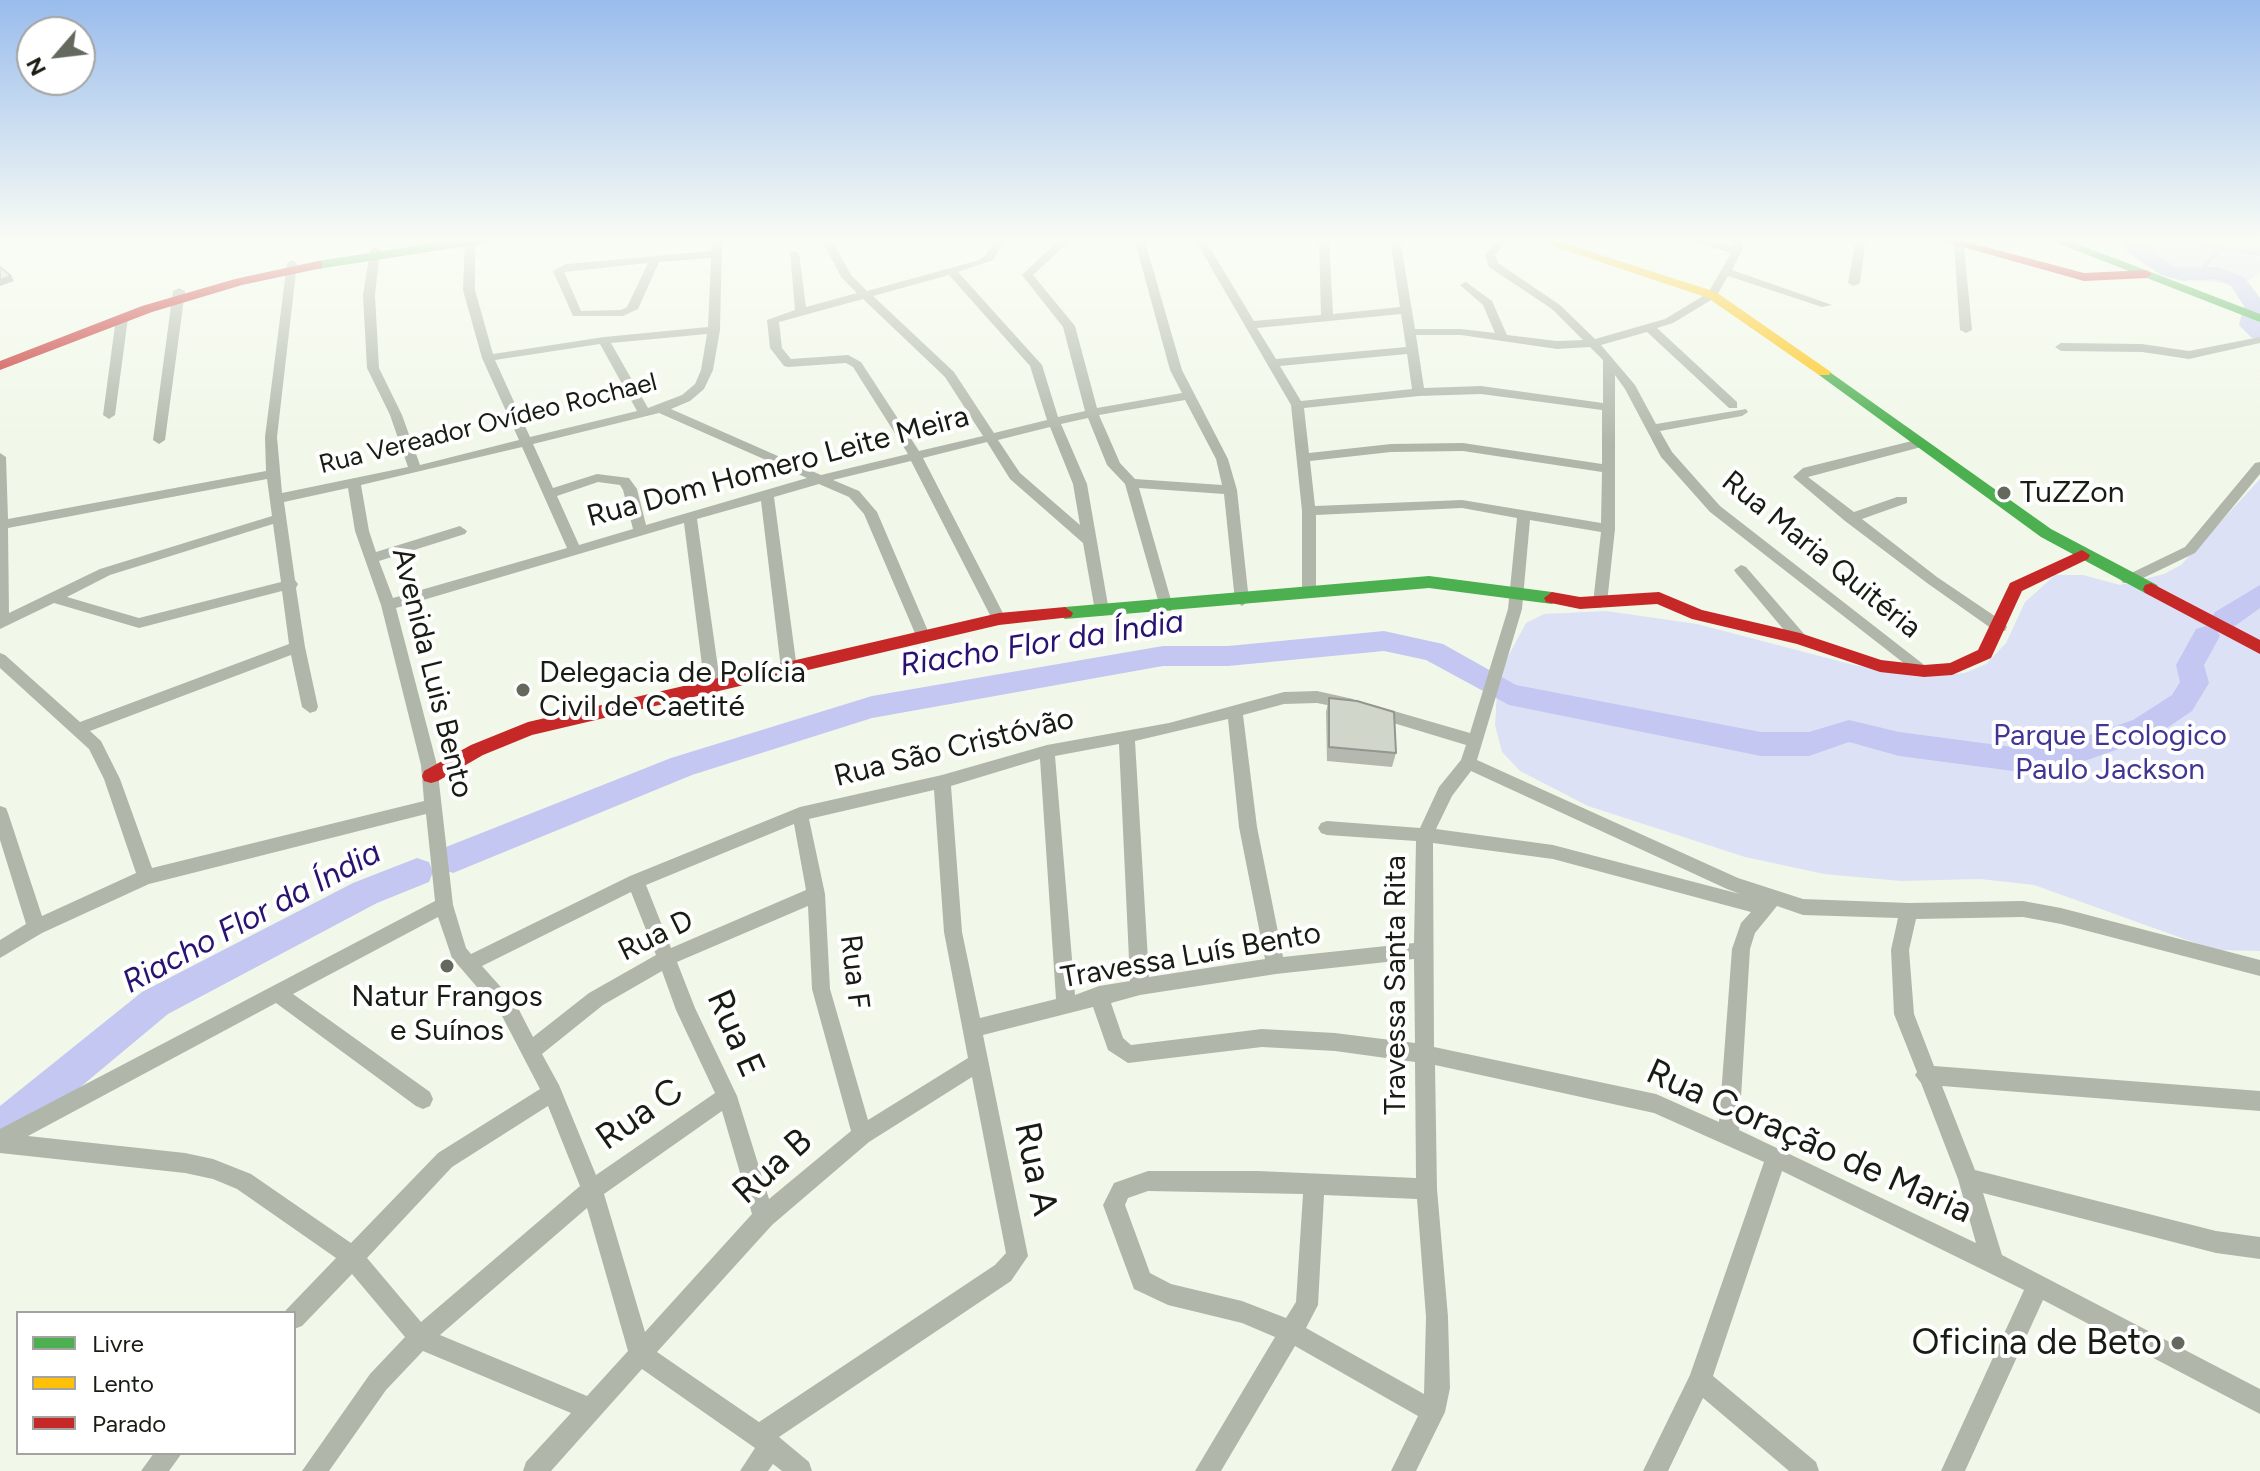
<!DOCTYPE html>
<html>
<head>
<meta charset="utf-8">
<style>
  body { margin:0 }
  #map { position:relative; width:2260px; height:1471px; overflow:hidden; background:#f1f8e9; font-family:Figtree,sans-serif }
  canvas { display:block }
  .legend { position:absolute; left:16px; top:1311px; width:280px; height:144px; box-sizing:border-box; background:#fff; border:2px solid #a3a4a1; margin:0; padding:10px 14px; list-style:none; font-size:24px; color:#181c13 }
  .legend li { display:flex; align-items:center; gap:16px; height:40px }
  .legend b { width:40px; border:2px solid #a3a4a1 }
  .north { position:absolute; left:16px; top:16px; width:80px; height:80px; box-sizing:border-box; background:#fff; border:2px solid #a3a4a1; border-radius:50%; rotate:242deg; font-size:22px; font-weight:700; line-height:32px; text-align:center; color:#181c13 }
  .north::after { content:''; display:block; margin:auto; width:28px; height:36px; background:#64695e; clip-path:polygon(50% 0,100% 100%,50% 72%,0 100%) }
</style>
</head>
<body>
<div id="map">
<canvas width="2260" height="1471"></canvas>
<ul class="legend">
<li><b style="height:10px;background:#4caf50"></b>Livre</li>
<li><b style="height:10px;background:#ffc107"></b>Lento</li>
<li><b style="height:10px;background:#c62828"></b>Parado</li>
</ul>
<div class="north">N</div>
</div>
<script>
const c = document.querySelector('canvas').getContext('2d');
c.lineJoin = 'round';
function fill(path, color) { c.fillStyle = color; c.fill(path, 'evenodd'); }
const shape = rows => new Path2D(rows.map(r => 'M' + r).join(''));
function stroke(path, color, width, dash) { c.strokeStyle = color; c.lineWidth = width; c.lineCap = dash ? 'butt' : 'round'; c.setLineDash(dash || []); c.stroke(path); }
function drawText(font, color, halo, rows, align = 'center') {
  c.font = font + ' Figtree,sans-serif'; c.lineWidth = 8; c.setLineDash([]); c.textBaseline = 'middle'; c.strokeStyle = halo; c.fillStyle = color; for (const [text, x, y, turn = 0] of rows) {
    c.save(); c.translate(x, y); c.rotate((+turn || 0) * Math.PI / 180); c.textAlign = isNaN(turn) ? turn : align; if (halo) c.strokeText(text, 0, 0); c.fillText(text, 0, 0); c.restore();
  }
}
const green = shape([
  [2124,238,2198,238,2213,245,2260,248,2260,272,2246,282,2231,284,2188,279,2153,263],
  [2260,479,2260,951,2215,950,2034,885,1980,879,1901,881,1824,874,1745,857,1588,806,1520,771,1502,752,1495,725,1498,675,1526,623,1544,614,1606,611,1697,624,1854,665,1918,677,1965,673,1986,664,2006,643,2025,602,2055,575,2083,575,2120,585,2164,574,2181,565]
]);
const stream = shape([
  [2196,275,2222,248,2260,254]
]);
const river = shape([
  [2121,238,2141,238,2143,245,2175,267,2218,267,2245,278,2260,298,2260,340,2252,338,2239,325,2244,306,2231,286,2215,279,2183,281,2161,275,2127,252,2121,238],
  [2260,585,2260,608,2235,626,2225,629,2215,626,2211,619,2215,612,2260,585],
  [2206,626,2216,629,2220,636,2204,665,2209,683,2192,711,2155,736,2062,769,2013,771,1899,756,1849,742,1809,756,1761,756,1509,705,1426,660,1384,651,1228,666,1163,666,872,718,692,775,453,873,441,869,437,859,441,849,671,758,872,696,1163,646,1228,646,1384,631,1443,644,1516,685,1761,732,1809,732,1849,720,1899,732,2013,747,2061,745,2133,720,2172,695,2180,682,2176,665,2196,629,2206,626],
  [417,858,429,862,433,872,429,882,377,903,168,1014,24,1134,11,1139,0,1135,0,1106,142,992,353,883,417,858]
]);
const street = shape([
  [465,238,475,238,475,290,493,354,604,337,708,327,711,258,659,262,638,309,623,316,573,316,553,271,566,264,711,251,712,238,722,238,720,330,713,370,704,389,690,401,671,409,821,475,908,454,853,367,846,363,788,367,784,366,770,348,767,320,795,310,790,251,799,253,806,307,857,293,841,277,821,238,831,238,851,275,867,291,976,261,985,256,996,238,1006,238,993,260,958,272,1042,365,1058,417,1085,411,1063,327,1022,275,1061,238,1073,238,1033,275,1075,326,1097,408,1182,393,1170,370,1134,238,1144,238,1182,370,1228,459,1237,490,1249,601,1242,606,1235,601,1224,494,1139,488,1173,607,1171,611,1161,611,1125,484,1107,465,1088,418,1061,424,1087,484,1109,611,1102,616,1095,611,1083,543,1010,479,987,442,923,458,1006,619,999,624,992,619,911,461,833,480,859,491,877,512,931,638,924,643,917,638,864,514,849,497,819,484,774,497,797,669,789,675,781,669,761,501,697,519,721,689,713,695,705,689,684,523,396,608,437,765,453,905,466,948,471,954,630,876,800,807,942,775,1047,745,1169,723,1284,692,1317,691,1353,699,1355,703,1347,709,1317,703,1284,704,1243,715,1257,827,1283,957,1414,943,1416,841,1327,835,1321,833,1318,828,1321,823,1327,821,1420,828,1439,787,1461,760,1466,745,1367,715,1365,711,1373,705,1470,733,1508,609,1517,518,1462,508,1316,515,1316,593,1314,597,1304,597,1302,593,1302,511,1291,405,1194,238,1204,238,1254,321,1321,315,1319,238,1329,238,1333,314,1400,307,1390,238,1400,238,1415,329,1461,329,1495,333,1483,305,1460,285,1466,282,1492,301,1507,335,1557,341,1583,340,1552,309,1489,267,1485,255,1498,238,1509,238,1495,255,1498,263,1560,305,1595,339,1665,319,1708,293,1731,253,1682,238,1701,238,1732,246,1733,238,1743,238,1742,251,1732,270,1832,305,1822,307,1728,276,1716,297,1673,323,1657,328,1737,402,1737,408,1729,408,1647,332,1601,345,1635,385,1656,424,1746,409,1748,412,1742,416,1660,431,1672,452,1720,506,1932,671,1929,675,1919,675,1710,512,1661,457,1625,389,1615,375,1615,529,1607,603,1600,608,1593,603,1601,532,1530,520,1522,609,1477,760,1738,878,1803,899,1909,903,2023,901,2061,908,2260,960,2260,976,2061,924,2023,917,1916,919,1909,950,1914,1014,1934,1066,2260,1091,2260,1111,1942,1086,1975,1170,2216,1231,2260,1237,2260,1259,2216,1253,1983,1193,2002,1255,2260,1389,2260,1414,2043,1300,1965,1471,1941,1471,2024,1290,1782,1171,1713,1376,1816,1462,1819,1471,1789,1471,1703,1398,1668,1471,1643,1471,1690,1375,1764,1162,1654,1113,1435,1065,1437,1189,1448,1317,1450,1388,1445,1412,1416,1471,1391,1471,1418,1416,1295,1346,1221,1471,1195,1471,1275,1337,1242,1323,1168,1305,1134,1289,1103,1205,1114,1183,1148,1171,1258,1171,1416,1178,1415,1062,1335,1051,1262,1047,1128,1063,1108,1050,1093,1007,983,1035,1028,1256,1011,1281,779,1437,809,1462,812,1471,782,1471,773,1464,768,1471,740,1471,755,1448,642,1369,551,1471,523,1471,526,1462,571,1413,423,1351,386,1390,329,1471,302,1471,370,1374,405,1337,352,1274,302,1326,294,1329,294,1313,285,1313,286,1310,336,1258,237,1189,213,1179,185,1173,0,1153,0,1129,435,901,426,814,149,884,42,933,0,958,0,940,26,924,0,840,0,806,6,808,8,813,42,916,136,873,104,779,89,749,0,668,0,653,5,655,80,722,289,644,282,591,139,628,54,603,0,629,0,453,6,457,8,519,266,471,265,437,287,263,292,260,297,263,277,437,282,493,408,467,390,415,367,368,363,295,370,250,375,247,380,250,375,295,379,368,402,415,420,465,519,440,482,358,463,290,465,238],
  [648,263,627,307,621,310,581,311,564,272,648,263],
  [949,275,1030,366,1047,420,994,433,954,372,873,296,949,275],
  [863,299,945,377,983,436,919,451,861,362,848,355,791,359,782,348,779,322,863,299],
  [1401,314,1406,347,1276,359,1257,328,1401,314],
  [707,334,701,370,695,384,682,395,648,408,611,343,707,334],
  [1416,335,1461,335,1557,349,1590,347,1603,360,1603,403,1481,386,1424,388,1416,335],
  [600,344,637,411,530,437,495,360,600,344],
  [1407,354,1412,389,1301,401,1280,366,1407,354],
  [1481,394,1602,410,1602,464,1463,443,1391,444,1309,453,1304,408,1419,396,1481,394],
  [1185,400,1216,459,1222,485,1135,479,1120,463,1099,415,1185,400],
  [659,413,807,478,646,525,637,489,629,478,597,474,553,488,533,444,659,413],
  [1050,427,1073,484,1080,525,1020,473,998,440,1050,427],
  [522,447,567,548,393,598,379,561,465,534,467,531,460,526,376,552,369,531,361,485,522,447],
  [1463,451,1602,472,1601,523,1462,500,1315,506,1310,461,1391,452,1463,451],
  [267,479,272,516,100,569,9,613,8,528,267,479],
  [598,482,620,485,623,490,633,529,579,545,557,496,598,482],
  [348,488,355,531,381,605,421,765,424,801,152,868,120,779,101,741,90,731,291,655,302,707,310,713,316,711,318,707,305,647,296,588,298,584,295,580,284,502,348,488],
  [273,524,281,582,139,618,67,597,110,575,273,524],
  [1228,719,1239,827,1265,959,1149,977,1135,741,1228,719],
  [1119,744,1130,981,1099,986,1075,995,1055,756,1119,744],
  [1040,759,1056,999,980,1018,962,932,951,786,1040,759],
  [1471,771,1727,889,1740,894,1553,845,1436,829,1452,796,1471,771],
  [934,790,944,932,968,1058,868,1120,830,989,825,894,809,819,934,790],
  [794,824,806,890,671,948,646,885,794,824],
  [1433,843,1553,859,1751,912,1741,923,1732,949,1719,1122,1656,1094,1434,1047,1433,843],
  [631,892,656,955,589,993,533,1037,516,1004,482,966,631,892],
  [808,906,812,989,851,1131,769,1199,737,1096,695,1008,677,962,808,906],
  [1777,906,1803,915,1898,918,1891,950,1894,1014,1917,1072,1915,1075,1921,1083,1958,1179,1976,1243,1739,1130,1750,949,1755,933,1777,906],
  [438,917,452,958,502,1016,540,1089,438,1153,351,1243,251,1174,213,1159,185,1153,28,1136,276,1003,416,1106,423,1109,430,1106,433,1099,430,1092,293,994,438,917],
  [1414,959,1415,1043,1335,1033,1262,1029,1131,1045,1123,1038,1111,1003,1140,995,1276,974,1414,959],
  [662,971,676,1010,715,1093,596,1175,559,1085,542,1054,603,1005,662,971],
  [972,1077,1006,1253,995,1265,759,1422,657,1352,772,1225,869,1142,972,1077],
  [548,1106,580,1186,421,1322,367,1258,452,1167,548,1106],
  [722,1111,752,1214,645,1332,604,1194,722,1111],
  [1148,1191,1303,1194,1296,1302,1286,1318,1242,1301,1171,1284,1150,1273,1125,1205,1128,1198,1148,1191],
  [1324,1195,1417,1199,1426,1317,1424,1394,1306,1328,1318,1305,1324,1195],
  [587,1208,628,1351,587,1396,440,1335,587,1208],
  [1856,238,1866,238,1860,283,1854,286,1848,283,1856,238],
  [1959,243,1964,246,1972,330,1966,333,1960,330,1954,246,1959,243],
  [179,288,185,291,165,440,159,444,153,440,173,291,179,288],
  [122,315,128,318,115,415,109,419,103,415,116,318,122,315],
  [2260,337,2260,343,2189,359,2142,352,2061,351,2055,347,2061,343,2142,344,2189,351,2260,337],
  [1920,439,1926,443,1925,446,1808,477,1854,512,1897,497,1907,497,1907,503,1862,519,1937,577,2005,623,2007,627,2005,631,1995,631,1927,583,1845,521,1793,477,1803,468,1920,439],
  [2260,462,2260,474,2195,553,2133,583,2123,583,2121,580,2123,577,2185,547,2255,463,2260,462],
  [1741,565,1746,567,1805,635,1807,639,1805,643,1795,643,1736,573,1734,570,1741,565],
  [154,1453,182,1453,169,1471,141,1471,154,1453]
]);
const fast = shape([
  [467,238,498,238,492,242,318,269,312,265,318,261,467,238],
  [2044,238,2062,238,2260,314,2260,322,2044,238],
  [1824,368,2051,529,2157,585,2159,589,2157,593,2145,593,2041,537,1819,375,1817,372,1824,368],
  [1429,576,1552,592,1560,598,1552,604,1429,588,1065,619,1057,613,1065,607,1429,576]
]);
const slow = shape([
  [1529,238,1548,238,1716,292,1831,372,1829,375,1819,375,1708,298,1529,238]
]);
const jam = shape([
  [1931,238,1952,238,2084,273,2146,270,2152,274,2146,278,2084,281,1931,238],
  [318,261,322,262,322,268,242,285,152,312,0,370,0,361,142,306,235,279,318,261],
  [2082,550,2090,555,2088,559,2022,591,1991,658,1952,675,1924,677,1880,672,1797,644,1692,619,1657,604,1580,609,1546,602,1544,598,1552,592,1580,597,1659,592,1702,610,1800,633,1881,660,1924,665,1950,663,1978,650,2010,583,2082,550],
  [2151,583,2260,640,2260,654,2145,593,2143,589,2145,585,2151,583],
  [1065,607,1073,613,1071,617,999,625,532,735,483,755,438,781,431,783,424,781,422,776,424,771,471,745,528,722,999,613,1065,607]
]);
const wall = shape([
  [1329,698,1396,753,1392,767,1327,761,1326,712]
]);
const shadedWall = shape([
  [11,276,14,281,0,286,0,280]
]);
const building = shape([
  [0,267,11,276,0,280,0,267],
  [1329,698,1357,701,1394,712,1396,753,1329,747,1329,698]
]);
const markers = [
  [2004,493,8,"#64695e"],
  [523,690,8,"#64695e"],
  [447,966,8,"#64695e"],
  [2178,1343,8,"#64695e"]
];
const farStreetnames = [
  ["Rua Vereador Ovídeo Rochael",488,424,-14]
];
const streetNames = [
  ["Rua Dom Homero Leite Meira",778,467,-15],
  ["Rua Maria Quitéria",1821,555,39],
  ["Avenida Luis Bento",432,673,76],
  ["Rua São Cristóvão",954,748,-14],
  ["Rua D",656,936,-26],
  ["Travessa Luís Bento",1191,956,-10],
  ["Rua F",854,972,83],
  ["Travessa Santa Rita",1396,985,-90]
];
const poiNames = [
  ["TuZZon",2020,493],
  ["Delegacia de Polícia",539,673],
  ["Civil de Caetité",539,707],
  ["Natur Frangos",447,997,"center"],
  ["e Suínos",447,1031,"center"]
];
const parkNames = [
  ["Parque Ecologico",2110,736],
  ["Paulo Jackson",2110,770]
];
const waterNames = [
  ["Riacho Flor da Índia",1042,644,-9],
  ["Riacho Flor da Índia",252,918,-28]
];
const nearStreetnames = [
  ["Rua E",735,1034,66],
  ["Rua C",640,1115,-35],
  ["Rua Coração de Maria",1809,1142,24],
  ["Rua B",773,1167,-42],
  ["Rua A",1035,1169,78]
];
const nearPoinames = [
  ["Oficina de Beto",2162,1343]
];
fill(green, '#dde1f5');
stroke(stream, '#c4c7f1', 4);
fill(river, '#c4c7f1');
fill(street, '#b0b7aa');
fill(fast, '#4caf50');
fill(slow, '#ffc107');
fill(jam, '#c62828');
fill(wall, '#b4b8af');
fill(shadedWall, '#92968e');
fill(building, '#d1d6cb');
stroke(building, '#92968e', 2);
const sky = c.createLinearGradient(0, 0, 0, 444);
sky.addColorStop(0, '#99bcec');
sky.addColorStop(0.54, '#f9fcf5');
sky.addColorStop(1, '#f9fcf500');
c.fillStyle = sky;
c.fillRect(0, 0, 2260, 444);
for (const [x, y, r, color] of markers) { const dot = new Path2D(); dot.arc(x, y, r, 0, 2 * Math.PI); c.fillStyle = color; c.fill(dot); stroke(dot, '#fff', 3); }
drawText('26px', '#181c13', '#fff', farStreetnames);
drawText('30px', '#181c13', '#fff', streetNames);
drawText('30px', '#181c13', '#fff', poiNames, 'left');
drawText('30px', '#413693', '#fff', parkNames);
drawText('italic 32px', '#291371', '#fff', waterNames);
drawText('36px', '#181c13', '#fff', nearStreetnames);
drawText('36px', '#181c13', '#fff', nearPoinames, 'right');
</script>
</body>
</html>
